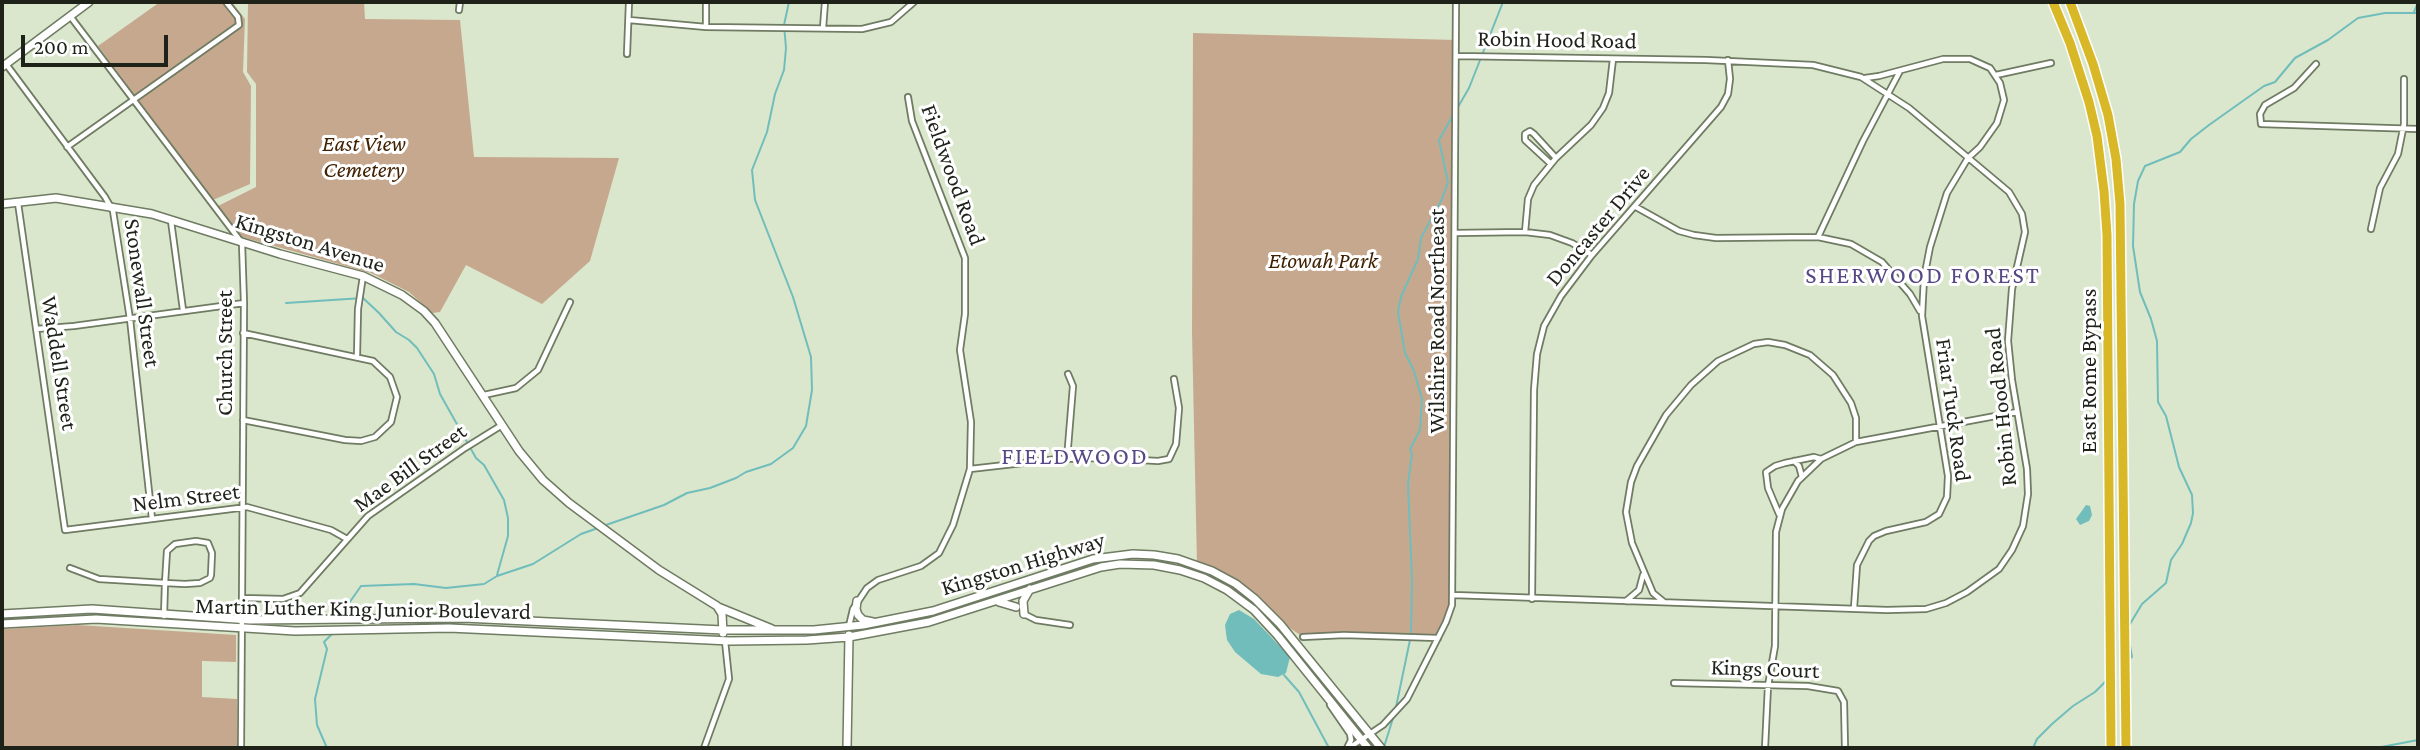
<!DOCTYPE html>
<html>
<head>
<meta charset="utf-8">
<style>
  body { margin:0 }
  #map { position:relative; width:2420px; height:750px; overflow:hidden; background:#dae7cc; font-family:"Crimson Pro",serif }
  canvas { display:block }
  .frame { position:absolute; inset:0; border:4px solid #1e2219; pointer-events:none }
  .scale { position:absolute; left:21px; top:35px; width:147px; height:32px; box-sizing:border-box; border:4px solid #1e2219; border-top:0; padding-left:9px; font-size:21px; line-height:24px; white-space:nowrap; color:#1e2219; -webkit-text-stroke:5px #fff; paint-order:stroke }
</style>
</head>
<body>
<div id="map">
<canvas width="2420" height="750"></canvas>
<div class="frame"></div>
<div class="scale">200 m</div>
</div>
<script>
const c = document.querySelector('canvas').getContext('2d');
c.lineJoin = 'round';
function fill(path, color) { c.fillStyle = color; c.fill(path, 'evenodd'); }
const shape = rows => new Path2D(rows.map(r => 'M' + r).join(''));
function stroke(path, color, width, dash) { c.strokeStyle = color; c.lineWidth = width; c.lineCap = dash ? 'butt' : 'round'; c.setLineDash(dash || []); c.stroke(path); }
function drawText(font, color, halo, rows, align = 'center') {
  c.font = font + ' "Crimson Pro",serif'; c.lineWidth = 6; c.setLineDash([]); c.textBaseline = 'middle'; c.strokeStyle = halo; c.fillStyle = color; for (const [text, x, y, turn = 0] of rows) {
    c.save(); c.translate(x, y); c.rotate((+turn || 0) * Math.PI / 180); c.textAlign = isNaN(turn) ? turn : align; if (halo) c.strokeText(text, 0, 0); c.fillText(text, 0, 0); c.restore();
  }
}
const green = shape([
  [160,2,232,2,245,19,243,72,251,86,250,184,213,200,98,46],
  [248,2,364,2,365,19,460,20,474,157,619,158,590,261,542,304,466,265,440,312,432,313,409,292,371,273,242,237,218,206,256,187,256,84,247,72],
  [1193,33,1456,40,1452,605,1438,638,1303,637,1197,565,1192,332],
  [78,625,236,635,236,662,202,661,202,697,237,699,237,748,2,748,2,629]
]);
const water = shape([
  [2086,505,2090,506,2092,515,2089,521,2080,525,2076,519],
  [1239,610,1254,619,1290,657,1286,673,1278,677,1261,674,1235,652,1227,640,1225,625,1230,614]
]);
const stream = shape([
  [2414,12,2418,2],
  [1458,107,1469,88,1503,2],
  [286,303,363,298,379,313,396,332,409,340,417,348,434,374,440,394,476,458,484,465,504,500,508,518,508,536,497,575],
  [603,526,664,505,687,493,710,488,736,478,746,472,771,464,793,448,806,426,812,390,811,357,793,297,755,200,752,170,767,132,775,94,784,70,786,48,784,25,789,2],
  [340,616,361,586,414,584,446,588,484,584,497,576,533,564,581,534,598,528],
  [2130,624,2142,604,2166,583,2171,560,2182,544,2191,523,2193,513,2192,495,2179,467,2166,416,2158,402,2157,341,2151,319,2140,292,2133,246,2134,204,2138,181,2145,166,2180,152,2191,139,2209,125,2264,86,2275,82,2295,58,2328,40,2358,18,2385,13,2418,13],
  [1411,635,1412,579,1408,484,1412,454,1410,449,1420,430,1422,399,1414,371,1405,353,1398,312,1401,297,1418,259,1421,238,1442,199,1448,182,1439,140,1453,115],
  [2128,660,2132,657,2129,640],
  [1284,675,1299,692,1329,748],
  [1396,707,1410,640],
  [1384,747,1394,715],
  [327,748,317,725,315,699,327,649,324,642,332,634],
  [2033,748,2037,739,2052,724,2073,706,2095,692,2106,681],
  [2376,748,2418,740]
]);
const street = shape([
  [459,10,460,2],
  [70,16,242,243,244,303,241,748],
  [629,20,706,27,862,29,891,22,914,2],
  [706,27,706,2],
  [823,28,825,2],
  [627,54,629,2],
  [6,64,105,197,113,211,130,319,152,519],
  [2316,64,2294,88,2265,105,2260,114,2261,124,2418,129],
  [1996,75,2051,63],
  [67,147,239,25,238,17,226,2],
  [1551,164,1525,140,1525,134,1530,131,1534,134,1556,158],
  [18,203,65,530,247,507,331,530,347,539],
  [1636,207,1679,231,1694,235,1716,238,1818,237,1851,244,1882,262,1910,294,1920,311],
  [171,221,183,310],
  [2371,229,2380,188,2398,154,2404,124,2404,79],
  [1525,232,1528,199,1534,185,1556,158,1591,125,1603,108,1609,93,1613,59],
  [1455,233,1525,232,1550,235,1572,243,1592,255],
  [1818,237,1863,141,1900,71],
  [36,329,74,326,244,303],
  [357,356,358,309,363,276],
  [484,395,516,388,538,370,570,302],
  [243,420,345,440,361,441,375,437,391,422,397,397,390,377,373,361,243,333],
  [1067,459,1073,386,1068,374],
  [1794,461,1799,466,1802,477],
  [970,469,1058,459,1104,458,1158,461,1169,459,1176,444,1179,408,1174,379],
  [1779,514,1768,488,1766,472,1775,466,1785,463,1814,457,1821,459],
  [70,568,99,579,165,583,185,584,200,583,210,578,211,575,212,553,208,543,196,541,175,544,167,551,165,583,164,616],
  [1453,595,1887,610,1926,609,1946,603,1967,592,1999,569,2012,550,2023,526,2028,494,2027,469,2012,380,2008,341,2012,289,2025,232,2022,214,2009,192,1909,108,1861,77,1813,65,1706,60,1457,56],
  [242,598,283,599,300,593,368,516,465,448,502,425],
  [1532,599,1534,390,1537,354,1544,326,1561,296,1592,255,1721,107,1728,94,1730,79,1728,60],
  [1626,601,1639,590,1643,575],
  [1664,602,1653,593,1632,543,1626,512,1631,482,1637,466,1666,415,1691,385,1718,361,1754,344,1768,342,1785,345,1810,355,1833,375,1851,403,1856,418,1856,442],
  [1854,608,1857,565,1869,541,1874,536,1886,531,1926,522,1939,514,1947,497,1948,476,1922,316,1924,278,1930,247,1947,193,1968,158,1980,147,1997,123,2004,100,2000,83,1990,68,1970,59,1943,59,1879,76,1865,78],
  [1024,614,1036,620,1070,625],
  [849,626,853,609,867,588,878,580,921,566,939,553,953,525,970,469,971,422,960,350,965,314,965,258,912,121,908,97],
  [1303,637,1344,635,1438,638],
  [1674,683,1808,686,1838,691,1844,702,1845,748],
  [1330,705,1350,734,1351,740,1347,748],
  [704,748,729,679,725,641],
  [1349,748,1383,725,1407,699,1446,622,1452,605,1456,2],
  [1765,748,1768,686,1775,646,1776,532,1782,509,1798,481,1821,459,1856,442,2017,412]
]);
const secondary = shape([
  [2,67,89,2],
  [2,204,56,198,152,214,280,254,363,276,402,295,424,311,435,323,519,451,543,480,569,503,659,570,717,606,722,614,723,633],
  [857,601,856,609,858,615,863,620,873,622],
  [999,602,1016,607],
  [718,607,772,629],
  [2,614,92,609,250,620,463,618,723,630,814,630,863,625,933,611,1093,559,1133,554,1154,555,1178,559,1212,571,1236,584,1255,599,1280,624,1381,748],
  [1024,614,1023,601,1030,589],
  [2,624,96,619,295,631,449,628,730,641,807,640,849,637,929,622,1101,567,1120,564,1154,565,1180,570,1204,578,1227,590,1254,610,1278,636,1368,748],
  [847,748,849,635]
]);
const highway = shape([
  [2053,2,2070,43,2089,102,2097,136,2104,191,2107,235,2111,748],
  [2070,2,2093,64,2108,115,2116,159,2120,204,2126,748]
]);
const streetNames = [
  ["Robin Hood Road",1557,40,1],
  ["Fieldwood Road",953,175,70],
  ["Doncaster Drive",1598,226,-50],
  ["Kingston Avenue",310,243,17],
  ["Stonewall Street",142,293,82],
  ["Wilshire Road Northeast",1437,321,-90],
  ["Church Street",225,353,-90],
  ["Waddell Street",59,363,81],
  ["East Rome Bypass",2089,371,-90],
  ["Robin Hood Road",2001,407,-96],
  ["Friar Tuck Road",1953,410,82],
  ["Mae Bill Street",410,468,-36],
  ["Nelm Street",186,498,-7],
  ["Kingston Highway",1023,564,-17],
  ["Martin Luther King Junior Boulevard",363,609,1],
  ["Kings Court",1765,669,2]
];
const parkNames = [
  ["East View",364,144],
  ["Cemetery",364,170],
  ["Etowah Park",1323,261]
];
const neighbourhoodNames = [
  ["SHERWOOD FOREST",1923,276],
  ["FIELDWOOD",1075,457]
];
fill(green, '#c6a88f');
fill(water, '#70bdbc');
stroke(stream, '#70bdbc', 2);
stroke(street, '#6f7b62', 8);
stroke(secondary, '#6f7b62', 10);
stroke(highway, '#fff', 12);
stroke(street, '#fff', 4.5);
stroke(secondary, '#fff', 7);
stroke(highway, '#d8b827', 9);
drawText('23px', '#1e2219', '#fff', streetNames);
drawText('italic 23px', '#402101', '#fff', parkNames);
c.letterSpacing = '2px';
drawText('24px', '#574886', '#fff', neighbourhoodNames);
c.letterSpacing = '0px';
</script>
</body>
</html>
